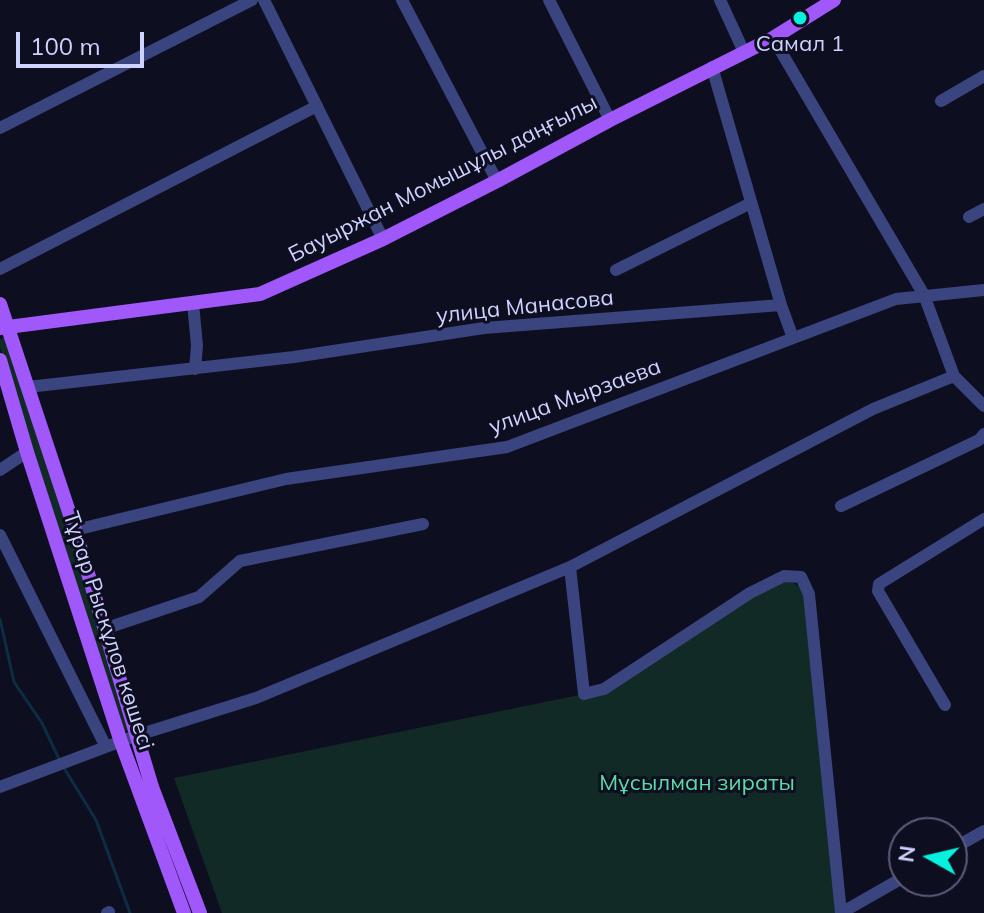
<!DOCTYPE html>
<html>
<head>
<meta charset="utf-8">
<style>
  body { margin:0 }
  #map { position:relative; width:984px; height:913px; overflow:hidden; background:#0e0e21; font-family:Mulish,sans-serif }
  canvas { display:block }
  .north { position:absolute; left:888px; top:817px; width:80px; height:80px; box-sizing:border-box; background:#0e0e21; border:2px solid #5b5c79; border-radius:50%; rotate:278deg; font-size:22px; font-weight:700; line-height:32px; text-align:center; color:#ced2fe }
  .north::after { content:''; display:block; margin:auto; width:28px; height:36px; background:#06f2de; clip-path:polygon(50% 0,100% 100%,50% 72%,0 100%) }
  .scale { position:absolute; left:16px; top:32px; width:128px; height:36px; box-sizing:border-box; border:4px solid #ced2fe; border-top:0; padding-left:10px; font-size:24px; line-height:28px; white-space:nowrap; color:#ced2fe; -webkit-text-stroke:6px #0e0e21; paint-order:stroke }
</style>
</head>
<body>
<div id="map">
<canvas width="984" height="913"></canvas>
<div class="north">N</div>
<div class="scale">100 m</div>
</div>
<script>
const c = document.querySelector('canvas').getContext('2d');
c.lineJoin = 'round';
function fill(path, color) { c.fillStyle = color; c.fill(path, 'evenodd'); }
const shape = rows => new Path2D(rows.map(r => 'M' + r).join(''));
function stroke(path, color, width, dash) { c.strokeStyle = color; c.lineWidth = width; c.lineCap = dash ? 'butt' : 'round'; c.setLineDash(dash || []); c.stroke(path); }
function drawText(font, color, halo, rows, align = 'center') {
  c.font = font + ' Mulish,sans-serif'; c.lineWidth = 6; c.setLineDash([]); c.textBaseline = 'middle'; c.strokeStyle = halo; c.fillStyle = color; for (const [text, x, y, turn = 0] of rows) {
    c.save(); c.translate(x, y); c.rotate((+turn || 0) * Math.PI / 180); c.textAlign = isNaN(turn) ? turn : align; if (halo) c.strokeText(text, 0, 0); c.fillText(text, 0, 0); c.restore();
  }
}
const green = shape([
  [6,337,76,556,130,730,124,731,0,347,0,339],
  [784,576,809,594,841,913,222,913,174,778,584,694]
]);
const stream = shape([
  [0,619,14,682,42,723,60,761],
  [64,768,96,820,130,913]
]);
const minor = shape([
  [264,0,383,239],
  [402,0,497,181],
  [549,0,610,120],
  [720,0,744,52],
  [773,38,924,295,954,376,984,406],
  [941,101,984,76],
  [0,128,252,0],
  [969,217,984,209],
  [0,269,317,106],
  [616,270,751,203],
  [193,303,197,346,195,369],
  [781,305,793,338],
  [28,387,294,357,484,328,781,305,712,67],
  [0,470,27,452],
  [841,506,979,440,984,434],
  [75,530,286,479,507,447,896,299,984,290],
  [0,535,106,747],
  [570,567,584,694,604,689,750,593,784,576,801,577,809,594,841,913,904,877],
  [104,629,199,597,240,561,423,524],
  [945,705,878,591,879,584,984,519],
  [0,787,135,736,256,698,570,567,873,409,954,376],
  [952,849,984,831],
  [107,913,109,912]
]);
const major = shape([
  [0,304,75,530,152,787,200,913],
  [0,328,260,294,383,239,497,181,610,120,773,38,834,0],
  [0,360,27,452,121,742,184,913]
]);
const markers = [
  [800,18,8,"#06f2de"]
];
const poiNames = [
  ["Самал 1",800,44]
];
const streetNames = [
  ["Бауыржан Момышұлы даңғылы",443,179,-27],
  ["улица Манасова",525,307,-6],
  ["улица Мырзаева",575,397,-20],
  ["Тұрар Рыскұлов көшесі",108,631,72]
];
const parkNames = [
  ["Мұсылман зираты",697,783]
];
fill(green, '#112a25');
stroke(stream, '#0d2d45', 3);
stroke(minor, '#3a447e', 12);
stroke(major, '#a058fb', 14);
for (const [x, y, r, color] of markers) { const dot = new Path2D(); dot.arc(x, y, r, 0, 2 * Math.PI); c.fillStyle = color; c.fill(dot); stroke(dot, '#0e0e21', 3); }
drawText('22px', '#ced2fe', '#0e0e21', poiNames);
drawText('22px', '#ced2fe', '#0e0e21', streetNames);
drawText('22px', '#5cdca4', '#0e0e21', parkNames);
</script>
</body>
</html>
